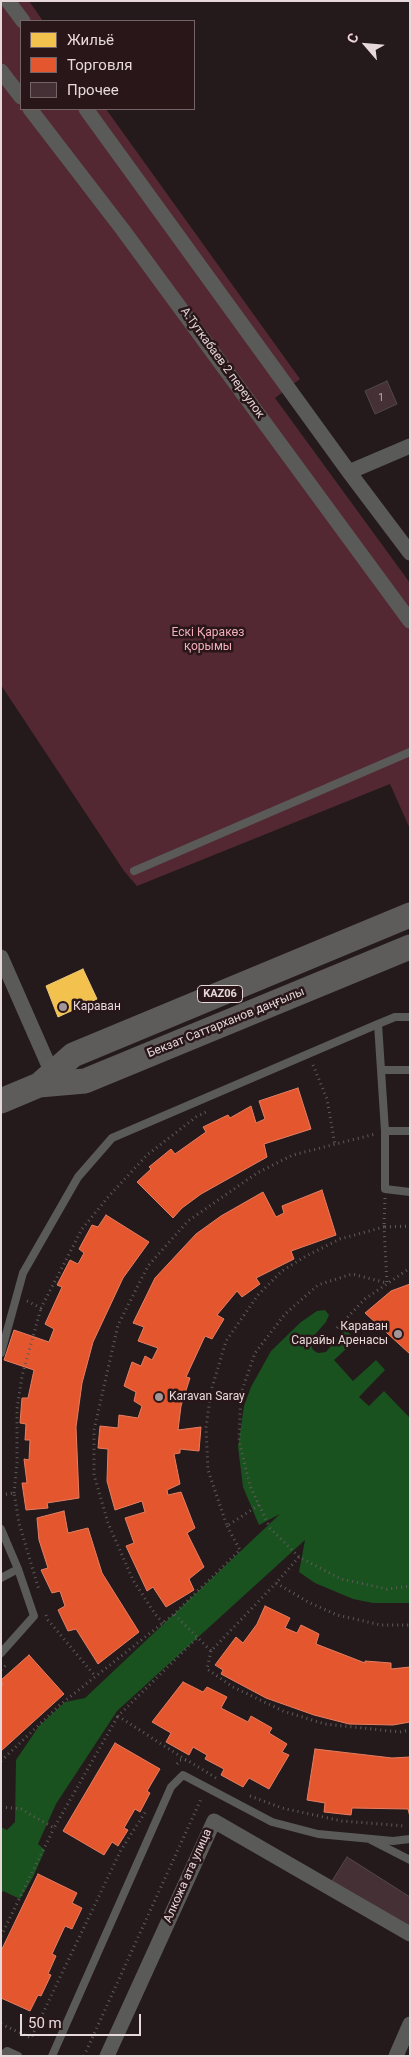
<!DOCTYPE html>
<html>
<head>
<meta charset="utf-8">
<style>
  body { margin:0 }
  #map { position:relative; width:411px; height:2057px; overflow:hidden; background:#241a1c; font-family:Roboto,sans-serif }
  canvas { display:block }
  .frame { position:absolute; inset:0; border:2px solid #e7d9db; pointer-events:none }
  .legend { position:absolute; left:20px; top:20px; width:175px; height:90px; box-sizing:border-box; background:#281619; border:1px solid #746467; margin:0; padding:6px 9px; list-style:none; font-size:15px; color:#e7d9db }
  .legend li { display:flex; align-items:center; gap:10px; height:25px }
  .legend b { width:25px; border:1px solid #746467 }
  .north { position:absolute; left:341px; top:20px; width:50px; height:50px; -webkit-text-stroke:4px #281619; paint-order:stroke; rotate:297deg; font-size:14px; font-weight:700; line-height:20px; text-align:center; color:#e7d9db }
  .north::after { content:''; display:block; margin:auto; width:18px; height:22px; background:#e7d9db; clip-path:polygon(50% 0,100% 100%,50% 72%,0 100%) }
  .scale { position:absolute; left:20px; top:2014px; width:121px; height:22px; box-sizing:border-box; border:2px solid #e7d9db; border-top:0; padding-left:6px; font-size:15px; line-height:18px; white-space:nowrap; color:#e7d9db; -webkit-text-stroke:4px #281619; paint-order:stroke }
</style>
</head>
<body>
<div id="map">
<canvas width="411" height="2057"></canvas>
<div class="frame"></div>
<ul class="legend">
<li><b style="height:14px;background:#f2c14e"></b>Жильё</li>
<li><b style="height:14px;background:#e4572e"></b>Торговля</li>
<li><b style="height:14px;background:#443035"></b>Прочее</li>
</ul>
<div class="north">С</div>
<div class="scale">50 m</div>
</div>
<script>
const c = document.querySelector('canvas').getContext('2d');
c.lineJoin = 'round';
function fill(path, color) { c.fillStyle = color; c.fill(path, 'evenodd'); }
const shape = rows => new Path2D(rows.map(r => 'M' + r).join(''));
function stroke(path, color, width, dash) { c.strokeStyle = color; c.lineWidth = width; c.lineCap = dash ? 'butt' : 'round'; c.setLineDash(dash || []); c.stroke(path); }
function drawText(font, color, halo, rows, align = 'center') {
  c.font = font + ' Roboto,sans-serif'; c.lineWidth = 5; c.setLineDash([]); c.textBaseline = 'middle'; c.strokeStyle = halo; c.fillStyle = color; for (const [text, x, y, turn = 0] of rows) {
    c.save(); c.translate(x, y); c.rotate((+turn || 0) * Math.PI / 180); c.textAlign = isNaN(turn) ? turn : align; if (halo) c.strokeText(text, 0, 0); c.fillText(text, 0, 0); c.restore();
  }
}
const green = shape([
  [1,1,29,1,43,21,21,21,21,109,106,109,300,379,275,398,410,583,410,829,390,784,137,886,124,871,1,685]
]);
const water = shape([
  [325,1310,329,1315,326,1322,311,1339,311,1345,313,1350,318,1353,326,1352,345,1329,356,1340,334,1360,353,1381,376,1360,385,1370,359,1397,369,1406,384,1391,410,1418,410,1603,373,1603,353,1599,315,1583,299,1572,305,1540,117,1711,56,1804,38,1844,45,1850,33,1877,20,1899,3,1891,1,1893,1,1827,7,1830,15,1822,16,1760,39,1726,65,1702,85,1698,280,1514,259,1525,243,1487,238,1447,244,1406,251,1387,271,1351,301,1322,317,1311]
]);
const homes = shape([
  [83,969,97,999,58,1017,46,986,83,969]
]);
const shops = shape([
  [298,1088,311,1129,264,1144,267,1157,201,1194,182,1208,173,1218,137,1182,151,1169,149,1167,171,1149,175,1154,206,1132,203,1127,228,1115,230,1118,251,1106,256,1123,265,1119,259,1101,298,1088],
  [322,1190,336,1235,291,1251,294,1259,256,1278,260,1284,242,1297,237,1291,217,1315,224,1319,212,1339,205,1336,186,1377,190,1378,181,1406,178,1430,201,1427,199,1451,180,1449,180,1453,174,1454,180,1484,167,1490,168,1495,181,1492,195,1528,187,1533,204,1567,189,1579,194,1590,166,1607,153,1587,147,1591,126,1546,134,1543,125,1518,145,1512,142,1501,115,1510,107,1481,108,1449,98,1448,100,1426,118,1428,119,1415,138,1418,142,1406,134,1401,136,1392,124,1386,132,1362,141,1366,145,1356,152,1360,158,1348,138,1341,144,1327,133,1323,155,1278,196,1234,221,1216,263,1192,276,1217,284,1213,282,1206,322,1190],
  [106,1215,149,1242,123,1278,93,1342,82,1383,76,1427,79,1498,47,1503,48,1508,26,1510,22,1483,27,1483,24,1459,29,1460,30,1440,25,1440,26,1424,20,1423,22,1398,28,1398,34,1370,4,1360,14,1330,49,1342,54,1329,45,1324,62,1287,57,1285,70,1260,78,1264,84,1253,79,1249,92,1225,98,1227,106,1215],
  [410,1284,410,1354,365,1313,391,1291,410,1284],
  [64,1511,68,1533,88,1528,102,1573,139,1632,98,1664,76,1629,68,1631,58,1610,65,1606,60,1591,52,1593,41,1570,48,1568,39,1540,37,1518,64,1511],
  [265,1606,290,1618,285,1628,297,1633,301,1625,319,1634,316,1644,365,1663,365,1661,391,1663,391,1669,410,1667,410,1722,393,1725,349,1724,314,1715,266,1698,221,1674,223,1670,215,1665,236,1637,243,1643,257,1624,265,1606],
  [29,1655,64,1694,1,1751,1,1686,3,1684,1,1680,29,1655],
  [183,1682,203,1692,207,1687,227,1697,221,1708,248,1722,251,1716,272,1728,269,1733,287,1744,282,1752,289,1755,269,1789,249,1778,243,1787,221,1775,224,1769,205,1759,207,1755,193,1747,189,1755,166,1742,171,1733,152,1722,183,1682],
  [115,1743,160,1769,147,1791,150,1793,140,1812,135,1809,124,1828,128,1830,118,1846,112,1842,104,1855,63,1831,115,1743],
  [315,1749,392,1758,410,1757,410,1817,408,1809,352,1808,351,1815,324,1812,325,1803,307,1800,315,1749],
  [38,1874,77,1893,72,1903,82,1908,72,1929,65,1926,52,1954,56,1956,48,1974,51,1975,41,1996,38,1995,30,2011,1,1998,1,1951,38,1874]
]);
const building = shape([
  [387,381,397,404,375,414,365,391,387,381],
  [347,1857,410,1897,410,1929,332,1881,347,1857]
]);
const path = shape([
  [313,1065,327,1099,335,1145],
  [385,1198,384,1227,410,1226],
  [27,1301,41,1308,82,1229,109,1196,147,1155,196,1117,206,1112],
  [337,1328,365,1299,410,1268],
  [14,1493,17,1463,17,1409,22,1376,41,1308],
  [1,1495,14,1493,19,1523,39,1590],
  [259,1505,227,1526,208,1470,206,1428,211,1391,226,1341,258,1295,282,1271,306,1256,340,1239,384,1227,387,1283,352,1274,318,1285,285,1314,255,1353,241,1393,239,1441,250,1486,270,1528,299,1557,341,1579,387,1589,410,1586],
  [227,1526,240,1550,174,1614,211,1651,276,1583],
  [299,1557,276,1583,308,1602,337,1615,381,1625,410,1625],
  [46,1615,48,1620,95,1676],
  [163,1623,155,1614,133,1580,108,1523,94,1475,94,1430,118,1325,148,1266,188,1221,257,1173,293,1155,375,1134],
  [211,1651,207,1669,233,1687,283,1711,325,1724,400,1732,410,1730],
  [1,1670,8,1663],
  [186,1760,118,1716,197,1638],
  [1,1761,61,1704,174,1614],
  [177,1764,180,1760,187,1760,216,1778],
  [250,1796,282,1808,342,1821,405,1826],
  [1,1807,21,1809,54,1828,118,1716],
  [1,1936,54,1828],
  [1,2024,31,2038,121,1850,146,1811],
  [84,2056,202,1797]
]);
const service = shape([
  [134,871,410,752],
  [378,1024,395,1017,410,1017],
  [381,1070,410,1070],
  [385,1131,410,1131],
  [1,1353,23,1273,78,1177,112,1138,378,1024,385,1131,385,1189,410,1192],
  [1,1529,18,1569,1,1578],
  [1,1653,34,1616,18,1569],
  [371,1840,410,1860],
  [1,2056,7,2051,18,2056],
  [52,2056,171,1787,183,1775,272,1822,318,1834,393,1841,410,1839]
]);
const minor = shape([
  [8,1,23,21],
  [1,71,21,97],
  [30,109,123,230,410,621],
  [86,109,349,472,410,553],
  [349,472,410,446],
  [1,957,52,1073],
  [107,2056,214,1821,410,1934],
  [396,2056,410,2024]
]);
const primary = shape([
  [39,1085,73,1055,410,915],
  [1,1101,39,1085,85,1081,410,947]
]);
const markers = [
  [63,1007,5,"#a39698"],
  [398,1334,5,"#a39698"],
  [159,1397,5,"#a39698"]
];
const numberNames = [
  ["1",381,398]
];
const shields = [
  [220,994,45]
];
const shieldNames = [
  ["KАZ06",220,994]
];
const streetNames = [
  ["А.Туткабаев 2 переулок",222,363,54],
  ["Бекзат Саттарханов даңғылы",226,1023,-22],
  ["Алкожа ата улица",188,1876,-66]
];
const parkNames = [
  ["Ескі Қаракөз",208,633],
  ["қорымы",208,647]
];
const poiNames = [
  ["Караван",73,1007],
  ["Караван",388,1327,"right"],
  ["Сарайы Аренасы",388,1341,"right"],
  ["Karavan Saray",169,1397]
];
fill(green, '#542832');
fill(water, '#19511f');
fill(homes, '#f2c14e');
stroke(homes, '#efc878', 1);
fill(shops, '#e4572e');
stroke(shops, '#e57e62', 1);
fill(building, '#443035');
stroke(building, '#52484a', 1);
stroke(path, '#5e5b5b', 3, [1, 4]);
stroke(service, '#5a5b59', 8);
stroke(minor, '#5a5b59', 15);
stroke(primary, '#5e5c5b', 25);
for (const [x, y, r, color] of markers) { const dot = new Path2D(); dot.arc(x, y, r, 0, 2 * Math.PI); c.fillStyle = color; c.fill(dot); stroke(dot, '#281619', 2); }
drawText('10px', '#beafb2', null, numberNames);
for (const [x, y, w] of shields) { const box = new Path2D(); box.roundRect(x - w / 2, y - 8.5, w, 17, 4); c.fillStyle = '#281619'; c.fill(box); stroke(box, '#e7d9db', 1); }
drawText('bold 11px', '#e7d9db', null, shieldNames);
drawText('12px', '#e7d9db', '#281619', streetNames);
drawText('12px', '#f3aeba', '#281619', parkNames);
drawText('12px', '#e7d9db', '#281619', poiNames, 'left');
</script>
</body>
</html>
